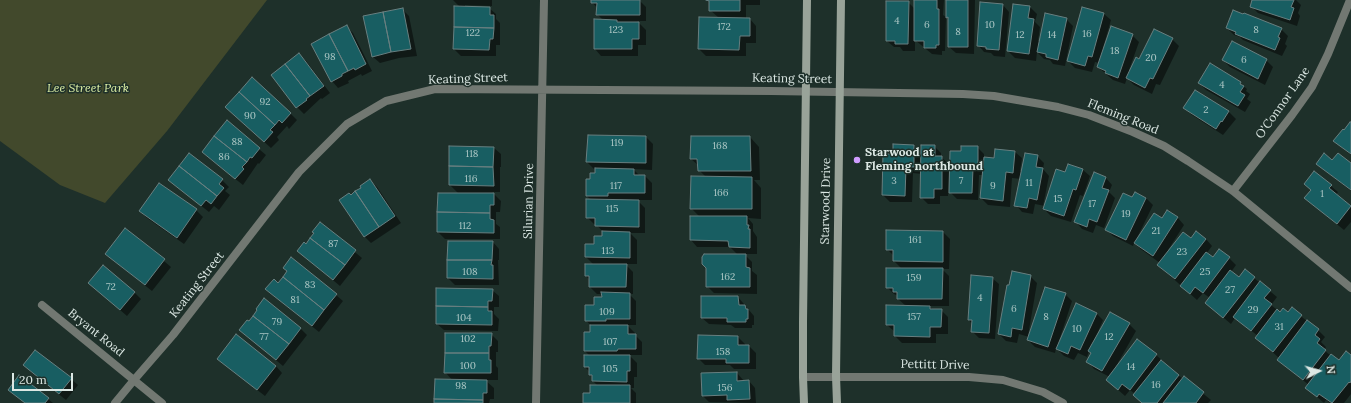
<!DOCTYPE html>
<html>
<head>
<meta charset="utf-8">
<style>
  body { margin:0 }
  #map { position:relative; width:1351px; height:403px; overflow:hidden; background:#1e302a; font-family:Lora,serif }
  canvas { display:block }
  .north { position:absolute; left:1299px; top:351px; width:40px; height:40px; -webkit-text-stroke:3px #1e302a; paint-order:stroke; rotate:84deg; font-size:11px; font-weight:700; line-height:16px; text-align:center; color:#dce8e4 }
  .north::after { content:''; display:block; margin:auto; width:14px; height:18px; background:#dce8e4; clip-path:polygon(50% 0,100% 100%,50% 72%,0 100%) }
  .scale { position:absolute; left:12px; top:373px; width:61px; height:18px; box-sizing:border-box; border:2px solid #dce8e4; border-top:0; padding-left:5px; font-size:12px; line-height:14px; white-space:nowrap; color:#dce8e4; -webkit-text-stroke:3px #1e302a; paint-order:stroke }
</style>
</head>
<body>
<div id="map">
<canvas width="1351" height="403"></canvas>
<div class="north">N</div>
<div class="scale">20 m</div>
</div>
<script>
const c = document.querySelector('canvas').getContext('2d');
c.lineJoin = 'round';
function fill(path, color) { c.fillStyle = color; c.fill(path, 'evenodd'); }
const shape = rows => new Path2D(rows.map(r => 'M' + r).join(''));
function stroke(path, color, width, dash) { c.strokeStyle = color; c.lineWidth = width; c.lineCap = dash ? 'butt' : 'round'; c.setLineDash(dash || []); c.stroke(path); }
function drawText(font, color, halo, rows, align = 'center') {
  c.font = font + ' Lora,serif'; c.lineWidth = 3; c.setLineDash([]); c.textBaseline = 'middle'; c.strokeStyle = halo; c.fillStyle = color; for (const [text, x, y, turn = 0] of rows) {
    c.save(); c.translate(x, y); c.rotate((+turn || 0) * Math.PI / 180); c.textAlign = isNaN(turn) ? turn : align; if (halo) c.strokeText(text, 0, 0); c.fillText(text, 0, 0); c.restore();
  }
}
const green = shape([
  [0,0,267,0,167,131,105,203,60,185,0,141]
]);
const shadow = shape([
  [453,0,492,0,492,6,465,5,465,7,489,8,496,14,496,19,500,23,500,45,496,45,496,56,461,56,454,49,460,7],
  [592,0,639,0,646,7,646,21,637,21,646,30,646,45,638,45,638,56,601,56,595,49,604,21,597,14,597,8,592,2],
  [707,0,760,0,760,5,746,5,746,19,750,19,756,26,756,43,746,43,746,56,706,56,699,49,719,18,710,10,710,4],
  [915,0,944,0,943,15,946,17,945,51,942,51,942,55,932,54,915,40,915,51,903,51,900,47,894,47,887,41,908,2,915,9],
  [948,0,975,0,974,54,956,53,949,47],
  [1253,0,1296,0,1301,5,1298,13,1300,16,1297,26,1258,13,1251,6],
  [1003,5,1009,12,1005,57,994,56,991,53,984,52,978,45],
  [1030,7,1037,14,1035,22,1040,27,1038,41,1040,41,1066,19,1073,26,1065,66,1053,64,1050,60,1044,59,1037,52,1036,61,1015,58,1008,51],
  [402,9,409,16,417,56,399,58,380,63,373,57],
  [1104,14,1111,20,1103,48,1105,48,1132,35,1139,42,1129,70,1131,71,1139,60,1172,39,1179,46,1160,85,1156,84,1152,94,1134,85,1127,78,1125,84,1113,80,1098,67,1100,63,1095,62,1092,72,1075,68,1068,61],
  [347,27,353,33,372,71,362,76,361,74,348,81,349,83,338,88,332,81],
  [1227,28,1281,29,1288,36,1285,44,1287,46,1282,56,1243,40,1240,37,1234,35],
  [299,55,306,61,330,93,322,99,321,98,304,114,297,107],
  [1223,60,1266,60,1273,67,1265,85,1230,67],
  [1199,83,1240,83,1247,89,1246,91,1250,94,1247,99,1251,102,1245,112,1206,90],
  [1195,91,1229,112,1236,119,1223,135,1192,115,1185,108],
  [290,113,297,120,289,129,287,126,277,137,279,140,271,148,233,114],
  [227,122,266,155,259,164,258,163,243,185,210,159],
  [1351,123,1351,155,1334,141],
  [589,136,646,137,653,144,652,170,633,169,640,176,645,176,652,183,652,200,637,200,645,208,645,233,630,233,637,240,637,264,625,264,633,272,633,294,629,294,636,301,636,325,627,325,635,333,635,335,642,342,642,355,629,355,637,363,637,377,634,377,634,388,631,388,636,393,636,403,584,403,598,386,593,381,593,378,590,374,590,372,585,367,590,356,585,351,591,333,591,326,586,320,595,306,603,298,602,294,597,294,590,287,590,280,586,276,594,265,586,257,603,237,603,232,596,224,594,224,587,217,592,201,587,196,591,180,596,174,596,169,594,169,587,162],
  [750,137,759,147,760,180,754,180,761,188,761,219,748,218,753,224,753,231,757,237,757,254,744,254,752,262,752,271,757,275,757,294,714,293,707,286,707,268,738,255,730,247,697,247,691,240,700,217,691,208,706,177,699,170,699,166,691,159],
  [914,146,922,154,934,146,941,153,941,157,949,164,948,196,940,196,940,204,928,204,921,197,922,174,913,173,912,202,890,202,883,195,894,155],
  [450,147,494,148,501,154,501,167,500,167,500,192,492,192,501,201,500,212,496,212,496,224,500,227,500,239,445,239,438,232,439,194,459,194,450,185],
  [977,147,984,154,984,158,995,159,996,150,1015,152,1022,158,1020,171,1022,171,1037,156,1044,163,1043,169,1049,176,1043,206,1045,206,1066,173,1069,165,1083,170,1090,176,1083,196,1080,195,1071,222,1051,216,1044,209,1045,206,1035,204,1033,214,1022,212,1016,205,1021,179,1012,178,1010,207,988,205,981,198,983,175,979,175,978,200,957,199,950,192,962,152],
  [1333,161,1351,164,1351,191,1324,170,1317,164],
  [1106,178,1112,185,1109,192,1115,198,1104,228,1096,225,1093,233,1082,229,1076,222],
  [222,180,229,187,225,191,230,195,219,210,214,206,209,212,176,186],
  [370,180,377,187,401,223,371,243,365,237,351,196,362,188],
  [1331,186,1338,192,1336,195,1351,207,1351,222,1344,230,1312,204],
  [1135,193,1146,198,1153,205,1136,240,1137,240,1162,220,1168,211,1178,218,1184,225,1168,250,1169,251,1191,239,1206,239,1212,246,1206,254,1213,259,1229,258,1236,265,1231,272,1239,278,1254,278,1277,297,1271,305,1281,313,1288,313,1292,309,1318,330,1325,337,1321,342,1326,347,1324,350,1331,356,1339,361,1351,356,1351,394,1344,403,1330,403,1326,400,1324,403,1307,388,1309,385,1285,366,1278,360,1279,358,1257,338,1258,336,1235,318,1231,324,1206,303,1210,298,1203,293,1197,300,1158,265,1160,263,1142,250,1134,243,1133,246,1113,236,1106,229,1133,198],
  [196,210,203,217,184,244,147,218,140,211],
  [320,223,362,258,340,286,298,251,307,245],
  [126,229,171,267,152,291,113,260,106,254],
  [943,232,950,239,949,269,942,269,949,276,949,306,929,306,933,310,941,310,948,317,948,334,936,334,936,343,902,343,895,336,895,331,894,331,887,325,906,306,898,299,898,296,894,294,887,287,902,269,894,261,894,256,887,249],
  [449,242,493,242,499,249,499,260,498,260,499,285,455,285,448,278],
  [1030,276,1037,283,1028,336,1030,336,1065,294,1072,301,1058,344,1059,344,1096,313,1103,320,1094,341,1095,341,1129,324,1136,331,1115,368,1116,369,1156,355,1163,361,1162,362,1183,379,1184,378,1211,400,1208,403,1142,403,1134,395,1135,394,1130,390,1125,396,1107,380,1110,377,1094,369,1088,362,1092,354,1089,351,1087,357,1078,353,1074,360,1064,356,1056,348,1055,353,1035,347,1028,340,1029,337,1019,334,1017,343,1006,341,999,334],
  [992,278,999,284,995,339,979,338,972,331,972,324,969,320],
  [89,283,134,292,141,299,127,316],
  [278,284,336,295,343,301,319,332,274,296,267,289],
  [492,290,499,296,499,307,494,307,494,314,499,319,498,331,444,330,437,324],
  [738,297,754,316,754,325,752,325,752,328,735,328,731,325,709,324,702,318],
  [300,328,307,335,283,366,240,330],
  [491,334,498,341,498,352,496,352,496,366,498,368,498,380,485,380,494,388,494,399,490,399,489,403,435,403,453,381,445,372],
  [699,336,738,337,745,344,745,346,749,346,756,353,756,369,734,369,730,365,705,365,698,358],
  [24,365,71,379,78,385,66,400,31,372],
  [225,365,276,366,282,373,265,396],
  [737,373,744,381,749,381,755,388,756,403,709,402,703,396],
  [9,389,48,399,53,403,25,403]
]);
const building = shape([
  [591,0,640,0,640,15,596,15,597,3,591,3,591,0],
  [706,0,740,0,740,11,709,11,709,1,706,0],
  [914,0,937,0,937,9,939,9,939,45,936,45,936,48,924,48,924,41,914,41,914,0],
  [946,0,968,0,968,47,948,47,948,17,946,18,946,0],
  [1252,0,1294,0,1291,7,1294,8,1290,20,1250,7,1252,0],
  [886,1,909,1,908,44,895,44,895,41,886,41,886,1],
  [980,2,1003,4,999,50,986,49,986,47,977,46,980,2],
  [1013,4,1030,6,1028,18,1034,19,1029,54,1007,51,1013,4],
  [454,6,490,7,490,15,494,15,494,28,454,27,454,6],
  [1082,7,1104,13,1092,57,1088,56,1085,66,1067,61,1082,7],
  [403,8,411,49,391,52,383,12,403,8],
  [1233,10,1243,14,1244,13,1282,28,1278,37,1280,38,1275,50,1235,34,1236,32,1226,28,1233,10],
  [383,12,391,52,372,57,363,16,383,12],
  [1045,13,1067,18,1058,60,1046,57,1046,54,1037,52,1045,13],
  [699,17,750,18,750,36,740,36,739,50,698,49,699,17],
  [594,19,617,20,617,22,639,22,639,39,632,39,632,49,594,49,594,19],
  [347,25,366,64,355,70,354,68,348,71,329,34,347,25],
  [1111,26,1133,34,1118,78,1105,73,1106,71,1097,67,1111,26],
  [454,27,494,28,493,39,490,39,489,50,453,49,454,27],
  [1154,29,1173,38,1153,79,1150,78,1145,88,1126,78,1136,57,1139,59,1154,29],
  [329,34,348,71,342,74,342,76,331,82,311,44,329,34],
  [1232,41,1267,59,1258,79,1222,60,1232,41],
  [299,53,324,86,310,96,285,64,299,53],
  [1210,63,1241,82,1240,84,1244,86,1240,92,1245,95,1238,106,1198,83,1210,63],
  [285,64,310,96,306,99,307,100,296,108,271,75,285,64],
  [252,77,291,113,282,123,279,120,275,125,239,92,252,77],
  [1195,90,1229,111,1222,122,1221,121,1216,129,1183,108,1195,90],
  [239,92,275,125,270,130,273,132,264,142,225,107,239,92],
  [227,120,260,148,252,158,250,157,247,162,214,136,227,120],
  [1350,122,1351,122,1351,154,1333,141,1343,129,1344,130,1350,122],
  [588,135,646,136,646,163,586,162,588,135],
  [214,136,247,162,242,167,244,169,235,179,202,152,214,136],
  [691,136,750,136,751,171,698,171,697,159,690,159,691,136],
  [893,144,914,145,914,167,906,167,905,196,882,195,883,154,893,154,893,144],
  [921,145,935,145,935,156,942,156,942,189,934,189,934,198,920,198,921,145],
  [449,146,494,147,493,167,449,166,449,146],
  [961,146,978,146,978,169,973,168,972,193,949,193,950,151,961,151,961,146],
  [995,149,1015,151,1013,173,1006,172,1003,201,980,198,984,157,994,158,995,149],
  [189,153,223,179,219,184,224,188,217,196,179,166,189,153],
  [1025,153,1038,155,1036,167,1043,168,1037,200,1029,198,1027,208,1014,206,1025,153],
  [1324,153,1332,160,1338,153,1351,163,1351,190,1316,164,1324,153],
  [1068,164,1083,169,1076,190,1073,189,1064,216,1043,209,1056,169,1065,172,1068,164],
  [179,166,217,196,211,204,206,200,201,206,168,180,179,166],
  [449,166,493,167,494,186,449,185,449,166],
  [595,168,634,169,634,175,645,175,645,193,608,193,608,196,586,196,586,179,590,179,590,173,595,173,595,168],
  [1314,171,1332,185,1329,188,1351,206,1337,224,1304,198,1311,190,1304,184,1314,171],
  [1094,172,1106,177,1102,188,1109,190,1097,222,1089,219,1087,227,1074,222,1094,172],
  [691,176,752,177,752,209,690,209,691,176],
  [370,179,395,216,379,227,355,191,361,188,360,186,370,179],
  [159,183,197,209,177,238,139,211,159,183],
  [355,191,379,227,364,237,339,200,349,193,351,195,355,191],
  [1135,192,1146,198,1126,240,1105,230,1123,193,1132,197,1135,192],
  [438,193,494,193,494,205,490,205,490,213,437,212,438,193],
  [586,199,639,200,639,227,595,226,595,218,586,218,586,199],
  [1167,210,1178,217,1153,256,1134,243,1154,213,1162,218,1167,210],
  [437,212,490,213,490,219,494,220,494,233,437,232,437,212],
  [690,216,747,216,747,225,749,225,748,229,750,229,750,248,729,247,728,241,690,240,690,216],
  [320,222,356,250,345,265,310,238,314,233,312,232,320,222],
  [125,228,165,259,145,285,105,254,125,228],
  [886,230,943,231,943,262,893,261,893,250,886,250,886,230],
  [602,231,630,232,630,258,585,257,585,244,594,244,594,236,602,236,602,231],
  [1196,231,1206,239,1175,279,1157,265,1183,232,1191,238,1196,231],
  [310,238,345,265,333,280,297,251,304,242,306,244,310,238],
  [448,241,493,241,492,260,447,260,448,241],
  [1219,249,1230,257,1203,293,1195,287,1190,294,1180,286,1206,252,1213,257,1219,249],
  [704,254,746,254,746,267,750,268,750,287,706,287,706,268,702,264,702,257,704,254],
  [291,257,337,294,324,310,283,277,287,271,283,268,291,257],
  [447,260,492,260,491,265,493,265,493,279,447,278,447,260],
  [585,264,627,264,626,287,589,287,589,276,585,276,585,264],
  [103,265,135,292,120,310,88,283,103,265],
  [886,268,943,268,942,299,897,299,897,292,893,292,893,288,886,288,886,268],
  [1245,269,1255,277,1223,318,1205,303,1230,270,1239,277,1245,269],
  [1012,271,1031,275,1022,330,1012,328,1011,337,998,334,1007,285,1009,285,1012,271],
  [971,275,993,277,989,333,971,332,972,320,968,320,971,275],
  [283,277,324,310,312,326,265,289,274,279,278,283,283,277],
  [1260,281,1271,290,1264,298,1272,304,1251,331,1233,317,1260,281],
  [1045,287,1066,293,1048,347,1027,340,1045,287],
  [436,288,493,289,492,301,488,301,488,307,436,306,436,288],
  [601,292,630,293,630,319,606,319,606,321,585,321,585,305,594,305,594,297,602,297,601,292],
  [701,296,738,296,739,305,745,305,746,309,748,309,748,319,746,319,746,322,727,322,727,318,701,318,701,296],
  [264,298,301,328,289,344,253,316,257,310,256,309,264,298],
  [1076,303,1097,313,1080,350,1071,346,1068,354,1056,349,1076,303],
  [886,305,930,306,930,309,942,309,941,327,930,327,930,337,894,336,894,325,886,325,886,305],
  [436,306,488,307,488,311,492,311,492,325,436,324,436,306],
  [1292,307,1302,315,1273,352,1255,338,1277,309,1280,312,1283,308,1288,312,1292,307],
  [1110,312,1130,323,1102,371,1086,362,1091,353,1088,351,1110,312],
  [253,316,289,344,276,360,239,330,247,320,249,321,253,316],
  [1307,320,1319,329,1315,335,1320,339,1317,343,1326,350,1303,380,1277,360,1307,320],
  [590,325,628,325,628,334,636,334,636,349,618,349,617,351,584,351,584,332,590,332,590,325],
  [445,333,492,333,491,346,489,346,489,353,445,353,445,333],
  [236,334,276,366,257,390,217,359,236,334],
  [698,335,738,336,738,345,749,345,749,363,726,363,726,359,697,359,698,335],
  [1137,339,1157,354,1130,390,1122,384,1118,390,1106,380,1137,339],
  [35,350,72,378,59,394,23,365,35,350],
  [1346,351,1351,355,1351,381,1350,383,1349,382,1332,403,1319,394,1317,397,1305,388,1331,354,1339,360,1346,351],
  [445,353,489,353,489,360,491,360,491,373,444,373,445,353],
  [584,355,630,355,630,371,627,371,627,382,592,381,592,375,589,375,589,367,584,367,584,355],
  [1161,360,1179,375,1157,403,1142,403,1133,395,1161,360],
  [737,372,737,381,749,380,750,399,727,400,727,395,702,396,701,373,737,372],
  [19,375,49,398,45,403,25,403,8,390,19,375],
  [1184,376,1204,392,1196,403,1163,403,1184,376],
  [435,379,487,380,487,393,483,393,483,400,434,399,435,379],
  [590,385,630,385,630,403,583,403,583,393,590,393,590,385],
  [434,399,483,400,483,403,434,403,434,399]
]);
const street = shape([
  [1233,191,1292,115,1312,87,1328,54,1350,0],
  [42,305,162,403],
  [803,377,969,377,1003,380,1043,392,1063,403],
  [115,403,134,380,173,335,299,172,347,124,386,101,435,89,771,91,963,94,994,96,1058,107,1089,115,1133,132,1164,146,1188,161,1233,191,1351,288],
  [536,403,544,0]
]);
const secondary = shape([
  [804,403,803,377,803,322,807,0],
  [837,403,836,376,841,0]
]);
const markers = [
  [857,160,4,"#d09dff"]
];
const numberNames = [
  ["4",897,21],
  ["6",927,25],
  ["10",990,25],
  ["172",724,27],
  ["123",616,30],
  ["8",1256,30],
  ["8",958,32],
  ["122",473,33],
  ["16",1087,34],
  ["12",1020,35],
  ["14",1052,35],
  ["18",1115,51],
  ["98",330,57],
  ["20",1151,58],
  ["6",1244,60],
  ["4",1222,85],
  ["92",265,102],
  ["2",1206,110],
  ["90",250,116],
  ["88",237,142],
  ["119",617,143],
  ["168",720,146],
  ["118",472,154],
  ["86",224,157],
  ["116",471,179],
  ["3",894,181],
  ["7",961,181],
  ["11",1029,183],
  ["117",616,186],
  ["9",993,186],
  ["166",721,193],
  ["1",1322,194],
  ["15",1058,199],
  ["17",1092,204],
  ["115",612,209],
  ["19",1126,214],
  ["112",465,226],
  ["21",1156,231],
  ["161",915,240],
  ["87",333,244],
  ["113",608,251],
  ["23",1182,252],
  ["108",470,272],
  ["25",1205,272],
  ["162",728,277],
  ["159",914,278],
  ["83",310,285],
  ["72",111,287],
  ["27",1230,290],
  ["4",980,298],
  ["81",295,300],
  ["6",1014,309],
  ["29",1253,310],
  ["109",607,312],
  ["157",914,317],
  ["8",1046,317],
  ["104",464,318],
  ["79",277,322],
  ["31",1279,327],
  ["10",1077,329],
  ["77",264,337],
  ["12",1109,337],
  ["102",468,339],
  ["107",610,342],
  ["158",723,352],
  ["100",468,366],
  ["14",1131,367],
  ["105",610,369],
  ["16",1156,385],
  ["98",461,386],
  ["156",725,388]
];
const streetNames = [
  ["Keating Street",468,79,-2],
  ["Keating Street",792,79,1],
  ["O'Connor Lane",1283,103,-55],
  ["Fleming Road",1123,117,22],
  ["Silurian Drive",529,201,-89],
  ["Starwood Drive",826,201,-89],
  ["Keating Street",197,285,-52],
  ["Bryant Road",96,333,39],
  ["Pettitt Drive",935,365,1]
];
const parkNames = [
  ["Lee Street Park",88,89]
];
const poiNames = [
  ["Starwood at",865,153],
  ["Fleming northbound",865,167]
];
fill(green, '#42492c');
fill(shadow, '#0007');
fill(building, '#185e62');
stroke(building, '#687f80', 1);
stroke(street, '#727872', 8);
stroke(secondary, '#99a399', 8);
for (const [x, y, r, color] of markers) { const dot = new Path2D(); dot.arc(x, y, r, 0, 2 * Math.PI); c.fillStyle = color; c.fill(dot); stroke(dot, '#1e302a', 1.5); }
drawText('10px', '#abc6c4', null, numberNames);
drawText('12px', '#dce8e4', '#1e302a', streetNames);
drawText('italic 12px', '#dceea4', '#1e302a', parkNames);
drawText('bold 12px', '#dce8e4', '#1e302a', poiNames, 'left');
</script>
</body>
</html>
